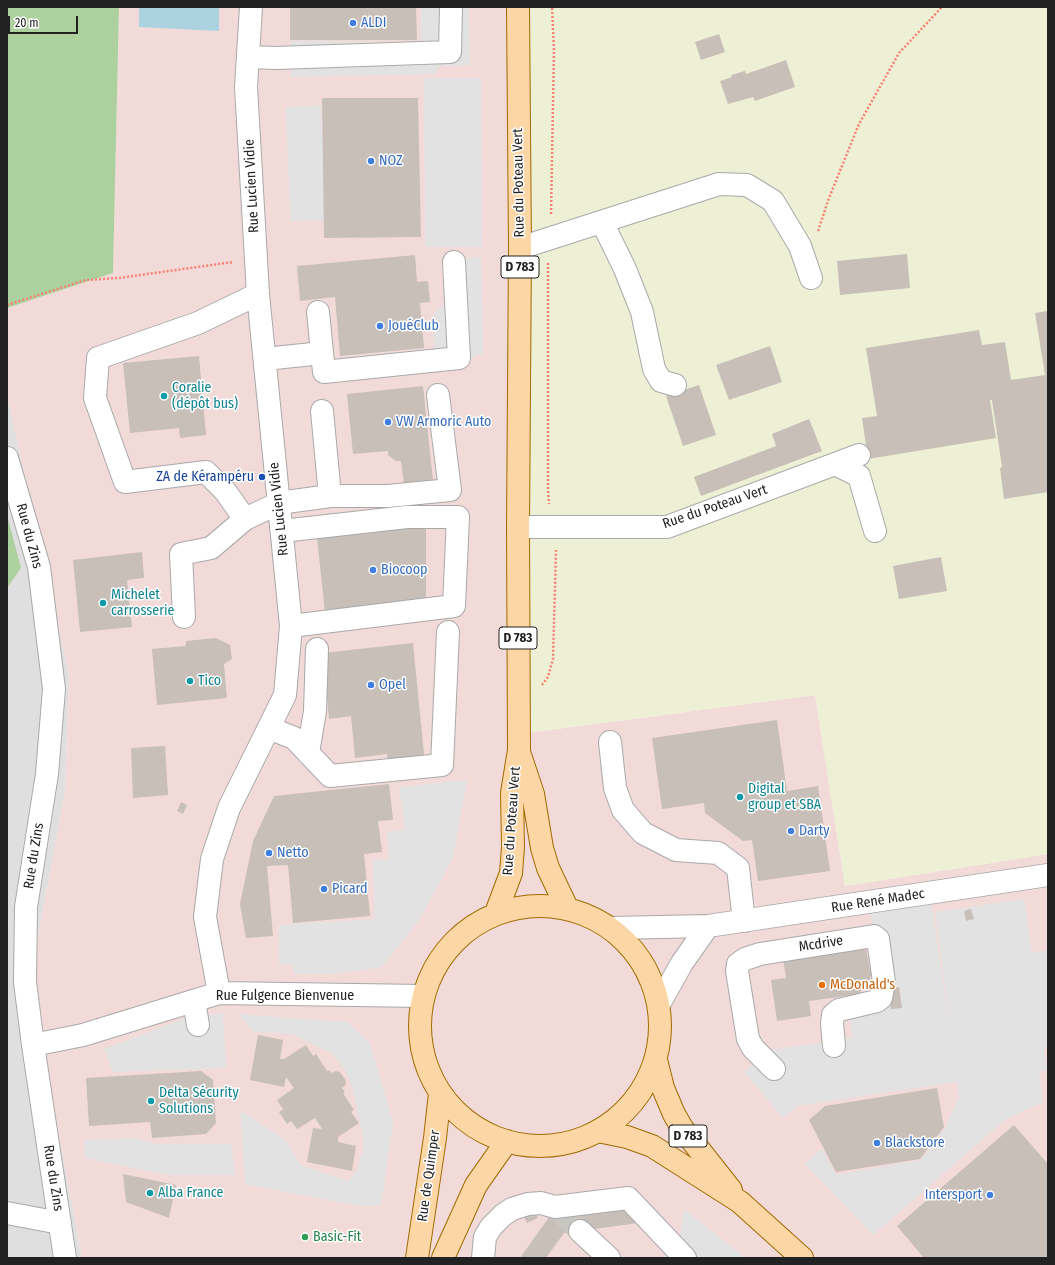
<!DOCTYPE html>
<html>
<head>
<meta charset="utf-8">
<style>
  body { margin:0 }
  #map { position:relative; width:1055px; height:1265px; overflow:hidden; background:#f2efe9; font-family:"Fira Sans Condensed",sans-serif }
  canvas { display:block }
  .frame { position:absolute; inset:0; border:8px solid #222; pointer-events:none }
  .scale { position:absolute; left:8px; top:16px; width:70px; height:18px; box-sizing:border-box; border:2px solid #222; border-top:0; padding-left:5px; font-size:12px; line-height:14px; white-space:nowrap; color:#222; -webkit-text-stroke:3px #fff; paint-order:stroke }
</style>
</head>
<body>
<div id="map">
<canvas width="1055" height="1265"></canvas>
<div class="frame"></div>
<div class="scale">20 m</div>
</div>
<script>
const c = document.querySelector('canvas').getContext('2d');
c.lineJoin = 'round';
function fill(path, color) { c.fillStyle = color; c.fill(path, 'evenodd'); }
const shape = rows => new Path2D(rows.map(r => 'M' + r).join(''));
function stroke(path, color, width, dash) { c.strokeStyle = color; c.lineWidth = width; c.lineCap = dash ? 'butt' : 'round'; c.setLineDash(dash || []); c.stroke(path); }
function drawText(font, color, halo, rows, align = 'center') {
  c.font = font + ' "Fira Sans Condensed",sans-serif'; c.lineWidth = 3; c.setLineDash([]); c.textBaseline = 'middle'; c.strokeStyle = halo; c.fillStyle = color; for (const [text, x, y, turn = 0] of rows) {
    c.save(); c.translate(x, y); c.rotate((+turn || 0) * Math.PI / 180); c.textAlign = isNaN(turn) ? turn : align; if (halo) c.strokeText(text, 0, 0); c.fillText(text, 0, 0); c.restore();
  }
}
const residential = shape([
  [7,396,69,674,65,792,30,980,82,1258,7,1258]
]);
const commercial = shape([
  [119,7,518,7,519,734,815,695,845,886,1048,854,1048,1258,82,1258,30,980,65,792,69,674,7,396,7,308,113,273]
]);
const farmland = shape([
  [518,7,1048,7,1048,854,845,886,815,695,518,734]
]);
const forest = shape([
  [7,7,119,7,113,273,7,308],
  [7,515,21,568,7,588]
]);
const parking = shape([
  [421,7,469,7,470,65,440,66,435,74,291,77,291,41,421,42],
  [424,78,481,78,482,247,425,247],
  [321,105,325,220,290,221,286,107],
  [481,257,483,353,434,370,433,315,444,303,443,259],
  [467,780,453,858,419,920,382,967,335,974,294,974,293,965,279,964,279,925,375,919,373,860,389,859,387,832,405,830,399,787],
  [1024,899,1032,953,1048,950,1048,1048,1044,1048,1048,1070,1039,1072,1043,1102,1006,1119,873,1235,805,1164,822,1149,836,1175,921,1160,945,1128,959,1097,957,1082,797,1106,783,1118,744,1072,770,1050,852,1038,849,1013,902,1004,900,989,882,991,870,910,931,901,952,1043,935,912],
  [223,1013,226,1068,113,1072,104,1049,183,1019],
  [238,1014,347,1022,370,1043,393,1122,381,1206,359,1206,245,1184,240,1110,287,1141,300,1165,348,1181,357,1171,363,1148,363,1136,352,1087,344,1068,331,1053,293,1034,254,1032],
  [135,1138,157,1144,231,1144,235,1175,168,1175,85,1158,84,1140],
  [684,1209,743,1256,745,1258,677,1258]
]);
const water = shape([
  [139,7,219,7,219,31,139,27]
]);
const building = shape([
  [290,7,416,7,417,40,290,40],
  [719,34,725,52,701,60,695,42],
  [786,60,795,87,755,101,753,97,728,104,720,81,732,77,731,75,745,71,746,74],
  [322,98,418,98,421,237,324,238],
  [907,254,910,288,840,295,837,261],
  [415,255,417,282,428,281,430,302,420,303,424,348,340,356,335,297,300,301,297,266],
  [1048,311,1048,492,1004,499,1000,468,1002,467,992,400,990,400,996,438,868,459,862,418,877,416,866,348,979,330,982,345,1005,342,1011,380,1045,375,1035,313],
  [770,346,782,382,729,400,716,365],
  [199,356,206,435,180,438,179,428,130,433,123,363],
  [699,385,716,435,683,446,666,396],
  [423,386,433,481,404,484,401,461,396,461,388,455,388,451,353,454,347,394],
  [809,419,822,451,701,496,694,477,776,446,772,434],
  [426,525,426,603,325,613,317,537],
  [142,552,144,578,127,580,132,627,80,632,73,560],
  [941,557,947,591,899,599,893,566],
  [216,638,230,645,232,659,224,664,227,698,157,705,152,649,186,646,186,641],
  [413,643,425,763,388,767,387,754,355,758,351,716,329,719,323,653],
  [777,720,787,791,818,786,830,871,758,881,752,840,743,841,705,813,704,803,662,809,652,738],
  [165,746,168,795,133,798,131,748],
  [389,784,393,820,378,821,382,852,364,854,370,916,293,923,288,865,267,866,273,936,246,938,240,904,253,841,274,796],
  [181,802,187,805,183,814,177,811],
  [971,909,974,919,966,921,964,911],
  [853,948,854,951,866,949,870,971,874,970,875,976,870,976,872,989,860,991,860,994,809,1001,811,1016,777,1021,771,980,786,978,783,958],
  [899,987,902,1008,891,1009,888,989],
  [258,1035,283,1040,280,1059,284,1059,306,1045,313,1056,316,1054,327,1071,329,1070,332,1073,335,1071,340,1072,346,1081,345,1086,342,1088,345,1092,343,1093,354,1110,351,1112,359,1123,338,1137,338,1142,356,1146,352,1171,307,1162,313,1128,322,1129,315,1118,297,1129,291,1121,287,1124,279,1112,283,1109,277,1100,294,1088,286,1077,284,1087,250,1080],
  [201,1071,213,1080,216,1123,206,1134,152,1138,150,1122,89,1126,86,1078],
  [937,1088,944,1127,920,1159,836,1172,809,1120,825,1106],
  [1014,1125,1048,1164,1048,1258,924,1258,897,1226],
  [123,1174,176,1185,169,1218,126,1202],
  [629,1204,646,1222,564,1233,546,1258,520,1258,552,1213],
  [534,1210,538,1218,527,1223,523,1215]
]);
const minorTunnel = shape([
  [560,1212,580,1231]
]);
const path = shape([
  [551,214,554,50,552,7],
  [818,231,829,198,859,124,899,53,942,7],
  [548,263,548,489,549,504],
  [7,305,86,280,119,278,233,262],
  [542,685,548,677,553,659,556,550]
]);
const minor = shape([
  [248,57,276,58,450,52,451,7],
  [602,222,625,269,642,312,654,369,661,381,675,385],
  [520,248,719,184,747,185,773,201,800,246,811,278],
  [258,294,198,323,98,358,95,398,125,482,206,472,225,491,245,519,279,503,330,496,322,411],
  [318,312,324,372,459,358,454,262],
  [265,359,322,353],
  [7,458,39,567,54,689,47,774,26,907,25,982,33,1045,65,1258],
  [835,464,859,476,875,531],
  [330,496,388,496,450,490,438,395],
  [518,527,667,527,859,455],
  [282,531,407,517,458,517,454,606,291,626],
  [184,617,181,554,211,548,245,519],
  [269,728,294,738,330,776,442,765,448,632],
  [610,742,615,788,623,810,643,833,676,850,718,853,738,868,744,921],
  [308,753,315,711,317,649],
  [611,928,708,926,1048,875],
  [219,993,205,917,212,859,229,808,285,695,291,626,258,294,246,87,251,7],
  [194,1001,198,1025],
  [659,1004,682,963,708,926],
  [33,1045,83,1035,219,993,423,996],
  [774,1069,753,1048,748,1039,737,971,738,964,745,959,760,954,874,936,878,939,884,982,881,998,877,1001,839,1010,833,1015,832,1023,834,1046],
  [7,1213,60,1223],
  [580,1231,609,1258],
  [483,1258,485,1237,491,1227,503,1215,512,1209,528,1204,541,1203,555,1207,628,1198,685,1258]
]);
const major = shape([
  [520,755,533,794,542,848,548,868,567,908],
  '420 1026a120 120 0 1 1 240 0a120 120 0 1 1-240 0Z',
  [496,913,511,873,513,847,512,793,519,750,518,527,520,248,518,7],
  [656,1060,663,1088,674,1114,682,1128,731,1190],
  [598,1131,627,1137,652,1146,740,1202,802,1258],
  [417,1258,435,1138,440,1093],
  [443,1258,476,1185,507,1141]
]);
const markers = [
  [353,23,4,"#3f7fe0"],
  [371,161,4,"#3f7fe0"],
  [380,326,4,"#3f7fe0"],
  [164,396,4,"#0f9aa8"],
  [388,422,4,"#3f7fe0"],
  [262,477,4,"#1a4fb4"],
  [373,570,4,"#3f7fe0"],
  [103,603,4,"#0f9aa8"],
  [190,681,4,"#0f9aa8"],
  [371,685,4,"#3f7fe0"],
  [740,797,4,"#0f9aa8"],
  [791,831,4,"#3f7fe0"],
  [269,853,4,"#3f7fe0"],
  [324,889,4,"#3f7fe0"],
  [822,985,4,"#e8710a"],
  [151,1101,4,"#0f9aa8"],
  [877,1143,4,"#3f7fe0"],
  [150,1193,4,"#0f9aa8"],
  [990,1195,4,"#3f7fe0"],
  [305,1237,4,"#2e9e5b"]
];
const shields = [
  [520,267,38],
  [518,638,38],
  [688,1136,38]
];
const shieldNames = [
  ["D 783",520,267],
  ["D 783",518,638],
  ["D 783",688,1136]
];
const shopNames = [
  ["ALDI",361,23],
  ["NOZ",379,161],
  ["JouéClub",388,326],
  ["VW Armoric Auto",396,422],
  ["Biocoop",381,570],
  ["Opel",379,685],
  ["Darty",799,831],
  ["Netto",277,853],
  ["Picard",332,889],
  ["Blackstore",885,1143],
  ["Intersport",982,1195,"right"]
];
const streetNames = [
  ["Rue du Poteau Vert",519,183,-91],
  ["Rue Lucien Vidie",252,186,-93],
  ["Rue du Poteau Vert",715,507,-19],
  ["Rue Lucien Vidie",279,509,-96],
  ["Rue du Zins",29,536,75],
  ["Rue du Poteau Vert",512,821,-86],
  ["Rue du Zins",34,856,-81],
  ["Rue René Madec",878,901,-9],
  ["Mcdrive",821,944,-9],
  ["Rue Fulgence Bienvenue",285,996],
  ["Rue de Quimper",429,1176,-82],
  ["Rue du Zins",53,1178,81]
];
const cultureNames = [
  ["Coralie",172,388],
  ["(dépôt bus)",172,404],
  ["Michelet",111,595],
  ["carrosserie",111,611],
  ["Tico",198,681],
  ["Digital",748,789],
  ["group et SBA",748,805],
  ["Delta Sécurity",159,1093],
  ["Solutions",159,1109],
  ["Alba France",158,1193]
];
const transitNames = [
  ["ZA de Kérampéru",254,477]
];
const foodNames = [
  ["McDonald's",830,985]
];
const leisureNames = [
  ["Basic-Fit",313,1237]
];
fill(residential, '#e0dfdf');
fill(commercial, '#f2dad9');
fill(farmland, '#eef0d5');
fill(forest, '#add19e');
fill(parking, '#e2e2e2');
fill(water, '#aad3df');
fill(building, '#c7bfb8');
stroke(minorTunnel, '#c8c6c1', 22, [22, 11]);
stroke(minor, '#a9a9a9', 24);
stroke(major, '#a06b00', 24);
stroke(path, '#fa8072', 2.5, [2, 2]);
stroke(minor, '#fff', 22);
stroke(major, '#fcd6a4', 22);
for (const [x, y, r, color] of markers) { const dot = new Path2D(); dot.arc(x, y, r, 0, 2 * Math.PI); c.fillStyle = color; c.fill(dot); stroke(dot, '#fff', 1.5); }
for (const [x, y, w] of shields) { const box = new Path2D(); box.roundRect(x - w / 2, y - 11, w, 22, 3); c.fillStyle = '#fff'; c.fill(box); stroke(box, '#222', 1); }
drawText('bold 13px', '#222', null, shieldNames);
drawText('14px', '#366cbe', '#fff', shopNames, 'left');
drawText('14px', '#222', '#fff', streetNames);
drawText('14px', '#0d838f', '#fff', cultureNames, 'left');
drawText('14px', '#164399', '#fff', transitNames, 'right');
drawText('14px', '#c56008', '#fff', foodNames, 'left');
drawText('14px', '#27864d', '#fff', leisureNames, 'left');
</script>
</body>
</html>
